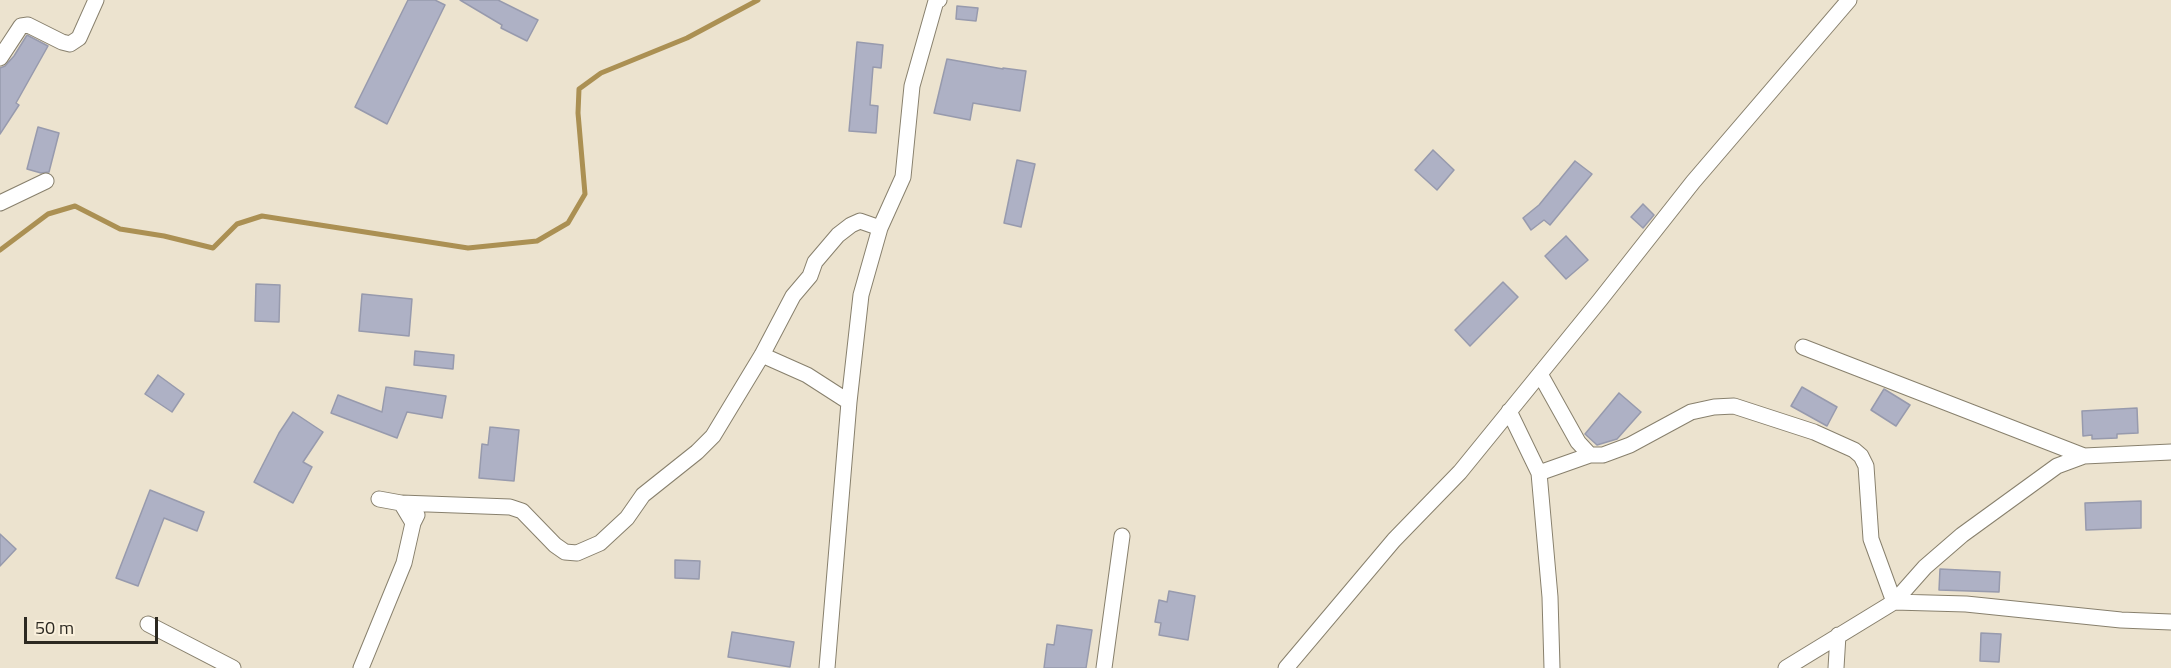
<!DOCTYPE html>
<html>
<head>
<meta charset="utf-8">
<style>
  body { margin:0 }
  #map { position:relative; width:2171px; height:668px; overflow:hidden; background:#ece3cf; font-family:"Titillium Web",sans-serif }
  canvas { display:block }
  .scale { position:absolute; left:24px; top:617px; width:134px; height:27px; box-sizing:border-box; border:3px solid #2c2921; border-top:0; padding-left:8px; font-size:18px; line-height:21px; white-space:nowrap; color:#2c2921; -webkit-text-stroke:4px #faf0dc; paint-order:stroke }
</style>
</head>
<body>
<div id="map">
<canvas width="2171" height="668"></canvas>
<div class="scale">50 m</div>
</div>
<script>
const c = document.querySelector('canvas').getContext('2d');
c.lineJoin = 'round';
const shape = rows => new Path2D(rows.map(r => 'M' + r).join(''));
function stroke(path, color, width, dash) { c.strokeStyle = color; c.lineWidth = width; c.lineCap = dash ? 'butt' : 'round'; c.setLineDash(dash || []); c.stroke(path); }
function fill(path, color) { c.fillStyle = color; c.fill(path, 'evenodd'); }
const stream = shape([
  [0,250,48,214,75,206,120,229,164,236,213,248,237,224,262,216,468,248,537,241,568,223,585,194,578,113,579,89,601,73,687,38,758,0]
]);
const building = shape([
  [408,0,435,0,445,5,387,124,355,107,408,0],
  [460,0,498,0,538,20,527,41,501,28,502,25,460,0],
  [957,6,978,8,976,21,956,19,957,6],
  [27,35,48,46,16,103,19,105,0,134,0,68,5,66,14,56,27,35],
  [857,42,883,45,881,68,873,67,870,105,878,106,876,133,849,131,857,42],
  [947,59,1003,69,1003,68,1026,71,1020,111,973,103,970,120,934,113,947,59],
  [38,127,59,133,49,172,41,173,27,169,38,127],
  [1433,150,1454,170,1437,190,1415,170,1433,150],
  [1017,160,1035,164,1021,227,1004,223,1017,160],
  [1575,161,1592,174,1550,225,1544,220,1531,230,1523,218,1539,205,1575,161],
  [1643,204,1654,215,1643,228,1631,217,1643,204],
  [1566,236,1588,260,1566,279,1545,256,1566,236],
  [1503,282,1518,297,1470,346,1455,330,1503,282],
  [256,284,280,285,279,322,255,321,256,284],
  [362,294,412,299,409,336,359,331,362,294],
  [415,351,454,355,453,369,414,365,415,351],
  [158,375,184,394,172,412,145,394,158,375],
  [386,387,446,396,442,418,407,412,397,438,331,413,338,395,382,412,386,387],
  [1802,387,1837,407,1827,426,1791,406,1802,387],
  [1884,389,1910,405,1896,426,1871,410,1884,389],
  [1619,393,1641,412,1617,439,1597,445,1585,434,1619,393],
  [2137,408,2138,433,2117,434,2117,438,2092,439,2092,435,2083,436,2082,411,2137,408],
  [293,412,323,432,303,462,312,467,293,503,254,482,279,433,293,412],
  [490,427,519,430,514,481,479,478,482,444,488,445,490,427],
  [150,490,204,512,197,531,164,518,138,586,116,578,150,490],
  [2141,501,2141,528,2086,530,2085,503,2141,501],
  [0,534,16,549,0,566,0,534],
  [675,560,700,561,699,579,675,578,675,560],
  [1940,569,2000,572,1999,592,1939,590,1940,569],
  [1169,591,1195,596,1188,640,1159,635,1161,623,1155,622,1159,600,1167,602,1169,591],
  [1057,625,1092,630,1086,668,1044,668,1047,644,1054,645,1057,625],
  [732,632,794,642,790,667,728,657,732,632],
  [1981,633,2001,634,1999,662,1980,661,1981,633]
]);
const minor = shape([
  [0,58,21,26,28,25,62,42,70,44,79,38,96,0],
  [0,203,46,181],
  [1803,347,2084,456],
  [762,355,807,375,849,402],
  [1540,374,1578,442,1590,455,1603,455,1630,445,1691,412,1714,407,1734,406,1814,432,1854,450,1861,456,1866,466,1871,539,1894,602,1966,604,2121,620,2171,622],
  [1509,411,1539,473,1550,597,1552,668],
  [1539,473,1590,455],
  [379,499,401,503],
  [413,523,401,503,510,507,522,511,555,545,565,552,577,553,600,543,627,518,643,495,697,452,713,436,762,355,793,296,810,276,815,262,838,235,851,225,860,221,880,228,903,177,912,86,936,1,939,0],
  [148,624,233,668],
  [361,668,404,563,413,523,417,515],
  [827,668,849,402,861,295,880,228],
  [1104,668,1122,536],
  [1286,668,1394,540,1460,472,1600,300,1693,182,1849,0],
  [1786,668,1894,602,1925,567,1962,535,2057,466,2084,456,2171,452],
  [1836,668,1838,635]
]);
stroke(stream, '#ab9053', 5);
fill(building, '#aeb1c5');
stroke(building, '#979aad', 1.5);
stroke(minor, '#88806d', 17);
stroke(minor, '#fff', 15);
</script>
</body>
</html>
